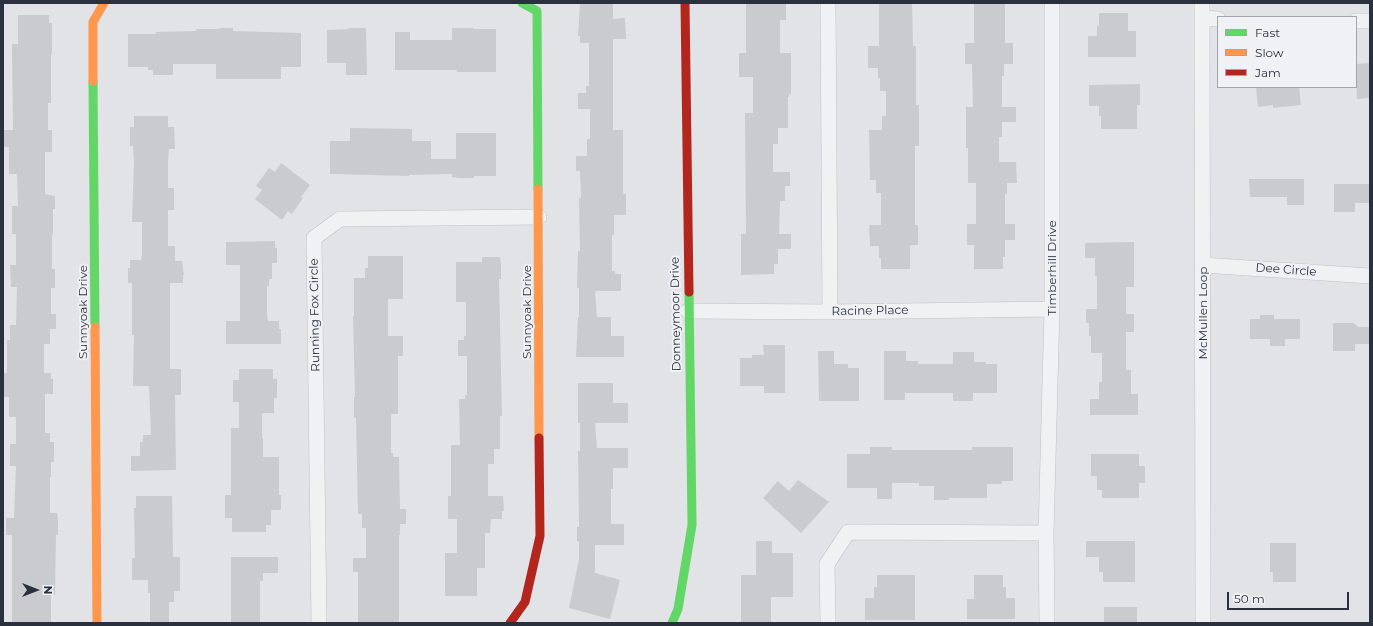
<!DOCTYPE html>
<html>
<head>
<meta charset="utf-8">
<style>
  body { margin:0 }
  #map { position:relative; width:1373px; height:626px; overflow:hidden; background:#e1e3e6; font-family:Montserrat,sans-serif }
  canvas { display:block }
  .frame { position:absolute; inset:0; border:4px solid #2a303d; pointer-events:none }
  .legend { position:absolute; left:1217px; top:16px; width:140px; height:72px; box-sizing:border-box; background:#eff1f5; border:1px solid #a0a4ab; margin:0; padding:5px 7px; list-style:none; font-size:12px; color:#2a303d }
  .legend li { display:flex; align-items:center; gap:8px; height:20px }
  .legend b { width:20px; border:1px solid #a0a4ab }
  .north { position:absolute; left:16px; top:570px; width:40px; height:40px; -webkit-text-stroke:3px #eff1f5; paint-order:stroke; rotate:90deg; font-size:11px; font-weight:700; line-height:16px; text-align:center; color:#2a303d }
  .north::after { content:''; display:block; margin:auto; width:14px; height:18px; background:#2a303d; clip-path:polygon(50% 0,100% 100%,50% 72%,0 100%) }
  .scale { position:absolute; left:1227px; top:592px; width:122px; height:18px; box-sizing:border-box; border:2px solid #2a303d; border-top:0; padding-left:5px; font-size:12px; line-height:14px; white-space:nowrap; color:#2a303d; -webkit-text-stroke:3px #eff1f5; paint-order:stroke }
</style>
</head>
<body>
<div id="map">
<canvas width="1373" height="626"></canvas>
<div class="frame"></div>
<ul class="legend">
<li><b style="height:5px;background:#63d668"></b>Fast</li>
<li><b style="height:5px;background:#ff974d"></b>Slow</li>
<li><b style="height:5px;background:#b3261e"></b>Jam</li>
</ul>
<div class="north">N</div>
<div class="scale">50 m</div>
</div>
<script>
const c = document.querySelector('canvas').getContext('2d');
c.lineJoin = 'round';
function fill(path, color) { c.fillStyle = color; c.fill(path, 'evenodd'); }
const shape = rows => new Path2D(rows.map(r => 'M' + r).join(''));
function stroke(path, color, width, dash) { c.strokeStyle = color; c.lineWidth = width; c.lineCap = dash ? 'butt' : 'round'; c.setLineDash(dash || []); c.stroke(path); }
function drawText(font, color, halo, rows, align = 'center') {
  c.font = font + ' Montserrat,sans-serif'; c.lineWidth = 4; c.setLineDash([]); c.textBaseline = 'middle'; c.strokeStyle = halo; c.fillStyle = color; for (const [text, x, y, turn = 0] of rows) {
    c.save(); c.translate(x, y); c.rotate((+turn || 0) * Math.PI / 180); c.textAlign = isNaN(turn) ? turn : align; if (halo) c.strokeText(text, 0, 0); c.fillText(text, 0, 0); c.restore();
  }
}
const building = shape([
  [580,3,613,3,613,19,625,18,626,39,613,39,613,130,623,130,623,194,626,194,626,215,614,215,614,235,612,235,612,271,615,271,615,274,621,274,621,291,595,291,597,317,611,317,611,336,624,336,624,357,576,357,578,317,579,317,579,288,577,288,578,251,580,251,579,198,581,198,580,171,576,171,576,156,587,156,587,139,590,139,590,109,578,109,578,93,586,93,586,86,589,86,589,43,580,43,580,36,578,36],
  [746,3,786,3,786,20,780,20,780,53,791,53,791,94,789,94,789,97,788,97,788,128,778,128,778,144,773,144,773,172,790,172,790,186,785,186,785,201,780,201,779,234,791,234,791,249,778,249,778,264,774,264,774,274,741,275,741,234,746,234,745,113,753,113,753,77,739,77,739,53,746,53],
  [879,3,912,3,913,46,916,46,916,105,919,105,919,146,915,146,915,225,918,225,918,245,910,245,910,269,881,269,881,258,879,258,879,246,870,246,869,225,881,225,881,193,876,193,876,180,870,180,869,130,882,130,882,116,886,116,886,91,880,91,880,78,878,78,878,68,868,68,868,46,879,46],
  [974,3,1005,3,1005,43,1013,43,1013,64,1004,64,1004,76,1002,76,1002,107,1016,107,1016,122,1002,122,1002,137,999,137,999,162,1016,162,1017,183,1007,183,1007,194,1005,194,1005,224,1015,224,1015,240,1005,240,1005,257,1003,257,1003,269,974,269,974,245,967,245,967,224,976,224,976,183,968,183,968,148,966,148,966,107,973,107,972,64,965,64,965,43,974,43],
  [1099,13,1128,13,1128,31,1136,31,1136,57,1088,57,1088,36,1097,36,1097,26,1099,26],
  [18,15,49,15,49,23,52,23,52,54,51,54,51,103,48,103,48,130,52,130,52,152,45,152,45,194,55,196,55,209,53,209,53,234,52,234,52,269,55,269,55,288,51,288,51,314,56,314,56,329,50,329,50,344,44,344,44,373,51,373,51,379,53,379,53,394,45,394,45,433,50,433,50,442,54,442,54,462,51,462,51,477,50,477,50,513,57,513,58,521,58,535,56,535,55,595,51,595,51,623,12,623,12,535,6,535,6,518,14,518,16,466,10,466,10,444,16,444,16,417,9,417,9,397,3,397,3,373,7,373,7,340,10,340,10,325,16,325,17,287,11,287,10,265,16,265,16,234,12,234,12,206,18,206,17,174,9,174,9,147,3,147,3,130,13,130,12,44,18,44],
  [219,28,233,28,233,31,301,33,301,67,281,67,281,79,216,79,216,64,173,64,173,75,153,75,153,70,148,70,148,67,128,67,128,34,156,34,155,32,196,31,196,29,219,29],
  [349,28,366,28,367,75,346,75,346,63,327,63,327,30,349,29],
  [452,28,473,28,473,29,496,29,496,72,457,72,457,70,395,70,395,32,410,32,410,40,452,40],
  [1370,63,1370,98,1357,99,1356,64],
  [1140,84,1140,105,1137,105,1137,129,1101,129,1101,116,1099,116,1099,106,1089,106,1089,85],
  [1256,87,1299,87,1301,105,1273,108,1273,105,1258,107],
  [134,116,168,116,168,127,174,127,175,149,169,149,168,161,168,188,174,188,174,210,168,210,168,246,175,246,175,261,182,261,184,275,183,275,183,283,170,283,170,369,181,369,181,395,175,395,176,470,131,471,131,456,140,456,140,442,143,442,143,435,151,435,149,386,133,386,134,335,132,335,132,283,128,283,128,268,130,268,130,260,141,260,142,255,142,222,132,222,134,161,133,146,130,146,130,127,134,127],
  [350,128,412,129,412,141,431,141,431,159,456,159,456,133,496,133,496,176,474,176,474,178,459,178,452,177,452,174,409,175,409,176,330,174,330,141,350,141],
  [281,163,310,185,301,197,303,198,292,214,288,211,282,220,255,199,262,190,256,186,269,168,275,172],
  [1249,179,1304,179,1304,205,1287,205,1287,197,1250,197],
  [1334,184,1370,184,1370,203,1355,203,1355,212,1334,212],
  [275,241,275,248,277,248,277,263,272,263,272,279,269,279,269,286,267,286,267,315,268,321,279,321,279,329,281,329,281,344,226,344,226,321,240,321,240,265,226,265,226,242],
  [1134,242,1134,287,1126,287,1126,314,1134,314,1134,332,1126,332,1126,370,1131,370,1131,394,1138,394,1138,415,1090,415,1090,399,1099,399,1099,382,1102,382,1102,353,1091,353,1091,336,1089,336,1089,323,1086,323,1086,309,1097,309,1097,276,1095,276,1095,258,1085,258,1085,243],
  [368,256,403,256,403,299,388,299,388,336,403,336,403,356,398,356,398,414,391,414,391,453,393,453,393,457,399,457,400,509,406,509,406,524,400,524,400,535,399,535,399,623,358,623,358,572,353,572,353,558,366,558,366,528,362,528,362,514,358,514,356,418,354,418,354,397,355,397,353,316,354,316,354,278,365,278,365,268,368,268],
  [482,257,500,257,501,265,501,279,499,279,502,416,500,416,500,449,494,449,494,464,488,464,488,496,503,496,504,511,502,511,502,519,491,519,490,533,485,533,485,568,477,568,477,596,445,596,445,553,457,553,457,519,448,519,448,496,451,496,451,445,460,445,459,399,465,399,465,395,467,395,467,356,458,356,458,340,464,340,464,336,466,336,466,302,456,302,456,262,482,262],
  [1260,315,1274,315,1274,319,1300,319,1300,339,1285,339,1285,346,1270,346,1270,339,1250,339,1250,319,1260,319],
  [1333,323,1354,323,1358,327,1370,327,1370,344,1355,344,1355,351,1333,351],
  [763,345,785,345,785,393,764,393,764,386,740,386,740,358,752,358,752,355,764,355],
  [818,351,834,351,834,364,848,364,848,368,859,368,859,401,819,401],
  [884,351,906,351,906,361,918,361,918,364,953,364,953,352,974,352,974,362,986,362,986,364,997,364,997,393,973,393,973,401,953,401,953,393,905,393,905,400,884,400],
  [239,369,273,369,273,379,277,379,277,398,274,398,274,413,262,413,262,438,263,438,263,457,279,457,279,495,281,495,281,510,271,510,271,525,266,525,266,532,232,532,232,518,225,518,225,495,231,495,231,428,239,428,239,402,233,402,233,380,239,380],
  [578,383,613,383,613,403,628,403,628,423,595,423,597,448,628,448,628,468,613,468,613,489,611,489,611,524,624,524,624,545,595,545,595,573,620,580,610,619,569,608,579,559,579,541,577,541,577,527,579,527,578,451,580,451,580,423,578,423],
  [870,447,892,447,892,450,972,450,972,447,1013,447,1013,481,1002,481,1002,484,987,484,987,498,949,498,949,500,934,500,934,486,919,486,919,483,892,483,892,499,877,499,877,488,847,488,847,454,870,454],
  [1091,454,1139,454,1139,466,1145,466,1145,483,1139,483,1139,498,1102,498,1102,490,1097,490,1097,476,1091,476],
  [798,480,829,502,801,533,763,498,778,481,789,491],
  [136,496,172,496,173,557,180,557,180,591,174,591,174,602,169,602,169,623,150,623,150,593,148,593,148,580,132,580,132,558,135,558,134,508,136,508],
  [756,541,772,541,772,553,793,553,793,597,771,597,771,623,741,623,741,575,756,575],
  [1086,541,1135,541,1135,582,1103,582,1103,572,1099,572,1099,557,1086,557],
  [1270,543,1296,543,1296,582,1273,582,1273,572,1270,572],
  [231,557,278,557,278,573,263,573,263,581,260,581,260,623,231,623],
  [877,575,915,575,915,620,865,620,865,598,874,598,874,587,877,587],
  [974,575,1003,575,1003,587,1006,587,1006,598,1015,598,1015,619,967,619,967,599,974,599],
  [1104,607,1137,607,1137,623,1104,623]
]);
const street = shape([
  [828,3,830,312],
  [1202,3,1203,623],
  [1202,18,1218,19],
  [1356,21,1370,21],
  [1202,265,1370,276],
  [688,311,830,312,1052,309],
  [1046,533,1052,309,1052,3],
  [319,623,314,238,340,219,539,217],
  [828,623,827,564,848,532,1046,533,1047,623]
]);
const fast = shape([
  [522,3,537,11,538,189],
  [93,81,95,327],
  [672,623,678,609,692,525,689,292]
]);
const slow = shape([
  [93,81,93,22,104,3],
  [538,189,539,438],
  [95,327,97,623]
]);
const jam = shape([
  [685,3,689,292],
  [510,623,525,602,540,536,539,438]
]);
const streetNames = [
  ["Timberhill Drive",1052,268,-90],
  ["Dee Circle",1286,270,4],
  ["Racine Place",870,311,-1],
  ["Sunnyoak Drive",83,312,-90],
  ["Sunnyoak Drive",527,312,-90],
  ["McMullen Loop",1203,313,-90],
  ["Donneymoor Drive",676,314,-91],
  ["Running Fox Circle",315,315,-91]
];
fill(building, '#cacbce');
stroke(street, '#c0c1c4', 16);
stroke(street, '#f0f1f3', 15);
stroke(fast, '#63d668', 9);
stroke(slow, '#ff974d', 9);
stroke(jam, '#b3261e', 9);
drawText('12px', '#2a303d', '#eff1f5', streetNames);
</script>
</body>
</html>
